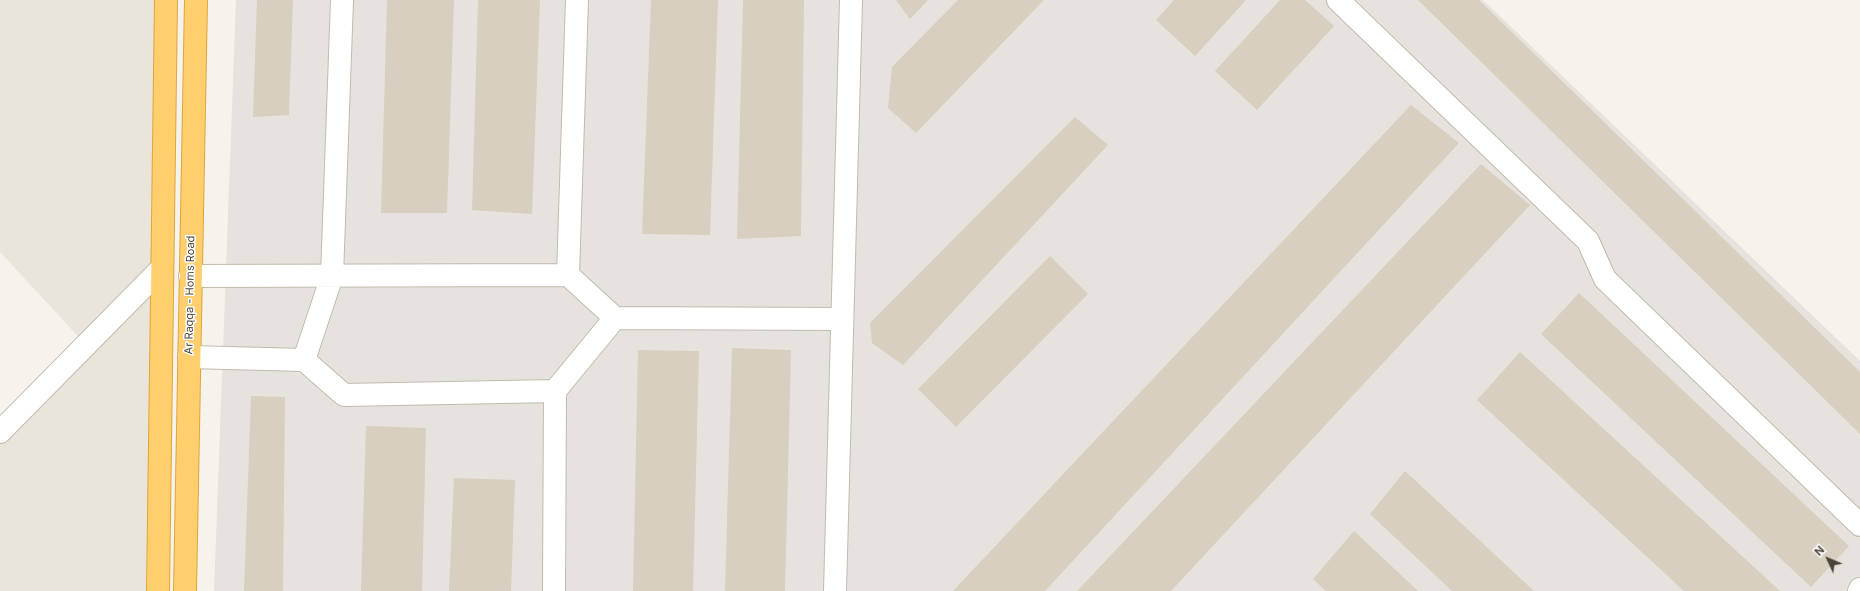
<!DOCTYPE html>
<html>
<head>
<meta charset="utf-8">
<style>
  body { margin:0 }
  #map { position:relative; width:1860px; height:591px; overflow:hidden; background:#f6f3ec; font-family:Inter,sans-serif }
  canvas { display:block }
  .north { position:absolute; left:1808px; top:539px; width:40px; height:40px; -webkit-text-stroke:3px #fff; paint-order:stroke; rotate:314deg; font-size:11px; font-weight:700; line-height:16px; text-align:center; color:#4b4439 }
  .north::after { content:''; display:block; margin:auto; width:14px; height:18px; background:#4b4439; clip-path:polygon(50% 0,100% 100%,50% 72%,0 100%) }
</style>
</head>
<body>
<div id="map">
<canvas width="1860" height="591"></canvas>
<div class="north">N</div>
</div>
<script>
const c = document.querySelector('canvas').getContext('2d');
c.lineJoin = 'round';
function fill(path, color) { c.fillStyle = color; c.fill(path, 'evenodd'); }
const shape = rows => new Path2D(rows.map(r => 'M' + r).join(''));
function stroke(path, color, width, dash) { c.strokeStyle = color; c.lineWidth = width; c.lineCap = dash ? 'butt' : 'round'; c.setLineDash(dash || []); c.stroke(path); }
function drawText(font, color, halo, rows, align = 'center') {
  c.font = font + ' Inter,sans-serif'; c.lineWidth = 3; c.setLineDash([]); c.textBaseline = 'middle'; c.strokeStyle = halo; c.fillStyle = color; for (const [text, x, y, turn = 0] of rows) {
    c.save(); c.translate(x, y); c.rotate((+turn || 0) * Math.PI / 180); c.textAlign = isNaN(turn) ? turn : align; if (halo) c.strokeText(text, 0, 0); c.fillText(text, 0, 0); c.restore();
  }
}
const residential = shape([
  [0,0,166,0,158,591,0,591,0,432,86,345,0,252]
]);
const industrial = shape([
  [236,0,1483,0,1860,361,1860,591,214,591]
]);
const building = shape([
  [257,0,293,0,289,115,253,117],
  [387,0,454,0,447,213,381,213],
  [478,0,540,0,532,214,472,210],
  [651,0,718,0,710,235,642,234],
  [743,0,804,0,801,236,737,239],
  [896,0,928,0,910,19],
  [958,0,1044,0,916,133,888,108,892,67],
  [1174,0,1246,0,1195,56,1156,20],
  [1280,0,1305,0,1334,26,1257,110,1215,71],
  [1418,0,1479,0,1860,372,1860,434],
  [1411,105,1459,143,1045,591,953,591],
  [1075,117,1108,145,903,365,872,343,870,323],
  [1481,164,1530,205,1171,591,1077,591],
  [1050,256,1088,294,956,427,918,389],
  [1579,293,1849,546,1811,587,1541,334],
  [732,348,791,350,785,591,725,591],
  [638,350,699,351,693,591,633,591],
  [1520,352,1780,591,1684,591,1477,400],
  [251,396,285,397,283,591,244,591],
  [366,426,426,428,422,591,361,591],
  [1405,471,1534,591,1452,591,1370,514],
  [454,478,515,480,511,591,449,591],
  [1354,531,1418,591,1326,591,1313,579]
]);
const minor = shape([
  [1338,0,1588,241,1605,279,1860,525],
  [568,275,577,0],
  [615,318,841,319],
  [189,357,304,360,344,395,555,391,615,318,568,275,190,276],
  [304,360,332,276,342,0],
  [0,432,162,268],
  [554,591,555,391],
  [835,591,851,0],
  [1859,591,1860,589]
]);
const highway = shape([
  [158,591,166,0],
  [185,591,196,0]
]);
const streetNames = [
  ["Ar Raqqa - Homs Road",190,295,-89]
];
fill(residential, '#eae5da');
fill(industrial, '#e6e2dd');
fill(building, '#d8cfc1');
stroke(minor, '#c2bbae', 24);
stroke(highway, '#e0a43c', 24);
stroke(minor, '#fff', 22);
stroke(highway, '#ffcf6e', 22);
drawText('11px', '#4b4439', '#fff', streetNames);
</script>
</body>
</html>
